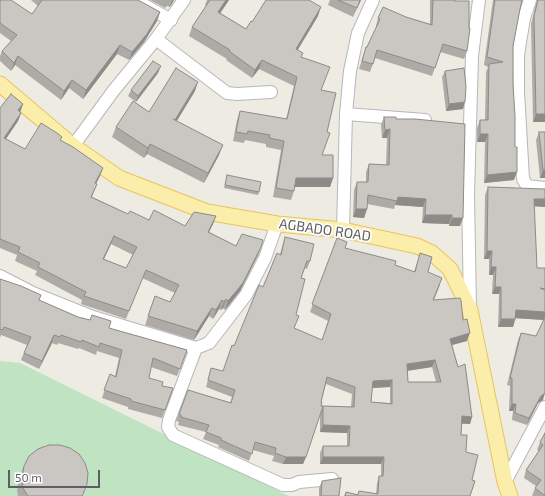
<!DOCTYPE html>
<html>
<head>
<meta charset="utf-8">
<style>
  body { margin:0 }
  #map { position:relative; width:545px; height:496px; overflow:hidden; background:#edebe2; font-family:"Exo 2",sans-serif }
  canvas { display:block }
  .scale { position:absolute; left:8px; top:470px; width:92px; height:18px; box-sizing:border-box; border:2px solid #5b5e62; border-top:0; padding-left:5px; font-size:12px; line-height:14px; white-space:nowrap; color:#5b5e62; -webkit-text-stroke:3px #fff; paint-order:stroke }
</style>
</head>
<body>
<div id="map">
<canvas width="545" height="496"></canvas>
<div class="scale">50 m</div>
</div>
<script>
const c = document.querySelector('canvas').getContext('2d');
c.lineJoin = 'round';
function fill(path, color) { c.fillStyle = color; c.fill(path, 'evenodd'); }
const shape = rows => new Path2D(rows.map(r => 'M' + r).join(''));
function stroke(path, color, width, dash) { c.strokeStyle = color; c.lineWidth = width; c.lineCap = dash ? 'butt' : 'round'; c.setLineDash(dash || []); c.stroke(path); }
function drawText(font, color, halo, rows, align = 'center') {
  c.font = font + ' "Exo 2",sans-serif'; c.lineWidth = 3.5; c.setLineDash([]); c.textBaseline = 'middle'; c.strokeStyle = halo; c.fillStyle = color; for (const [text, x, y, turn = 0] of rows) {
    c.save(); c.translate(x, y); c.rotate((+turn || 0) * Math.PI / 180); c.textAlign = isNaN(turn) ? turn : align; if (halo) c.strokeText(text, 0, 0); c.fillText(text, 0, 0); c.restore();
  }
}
const green = shape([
  [0,361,20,363,289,496,0,496]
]);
const minor = shape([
  [135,0,171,20],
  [530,0,524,18,518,55,518,92,523,179,527,186,545,188],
  [156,39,227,93,237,94,271,92],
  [346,114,425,120],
  [73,146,114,90,156,39,184,0],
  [343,230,346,114,350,71,358,33,373,0],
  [0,276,33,293,93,317,196,348,209,343,246,295,265,258,277,224],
  [470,308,468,194,472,56,479,0],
  [196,348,169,420,168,427,173,435,283,485,292,485,299,482,332,479],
  [505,482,545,407]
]);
const major = shape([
  [0,84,73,146,119,178,207,212,277,224,343,230,417,246,432,253,450,269,470,310,505,482,510,496]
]);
const wall = shape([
  [0,0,32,14,38,6,31,0,138,0,160,12,157,21,144,42,129,60,117,54,83,99,69,88,61,100,15,65,11,71,0,61,0,56,2,51,11,41,0,33],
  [150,0,174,0,170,7,167,6,165,8],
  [207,0,229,0,220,13,246,29,252,22,318,16,297,50,321,90,327,132,322,155,333,178,330,187,294,187,294,191,291,200,273,197,281,150,266,147,266,144,245,140,244,143,233,141,237,120,240,111,286,119,294,86,259,69,252,78,226,60,227,59,189,36,192,27,206,6,205,5],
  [330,0,361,0,353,17,328,5],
  [430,0,455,0,467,51,464,59,440,52,432,76,375,58,370,72,359,69,366,47,367,47,377,27,376,26,378,18,406,17,430,24],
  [493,0,522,0,520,9,513,46,514,180,484,183,485,142,477,142,477,128,480,120,485,120,486,72,488,67,484,65],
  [537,0,545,0,545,122,533,122,531,24],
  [445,71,463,109,446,111,442,77],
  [158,73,136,102,128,96,131,90],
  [195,91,177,121,219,155,204,183,147,154,144,158,112,137,116,127],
  [23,104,20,112,21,113,18,121,6,139,25,149,62,137,60,141,100,176,96,184,97,184,92,197,128,214,149,220,185,226,216,216,213,224,209,232,236,246,261,247,258,255,240,291,225,310,223,308,221,310,219,309,213,319,209,316,194,340,145,325,155,296,170,302,175,293,142,278,126,319,81,304,82,300,35,275,37,271,15,261,17,255,0,248,0,108],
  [111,244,133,255,126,268,104,259],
  [384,117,396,119,460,226,449,226,449,224,422,223,423,207,395,205,394,209,367,204,367,209,364,218,353,217,354,190,357,182,366,182,366,172,369,164,386,165,387,138,382,138,381,125],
  [539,132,545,178,540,178,536,140],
  [227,175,259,192,258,195,224,188],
  [488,187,545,207,534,206,537,268,545,268,543,400,538,403,527,425,512,420,513,411,509,411,510,386,507,385,518,340,521,333,536,336,544,320,516,318,513,327,498,327,499,294,492,294,493,275,489,275,489,259,484,259,485,195],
  [285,237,310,261,307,269,305,268,301,278,294,328,322,340,328,321,310,312,337,238,345,248,395,265,414,272,420,253,428,272,440,285,434,300,463,320,467,341,452,345,472,417,470,424,462,424,461,435,466,452,472,480,470,496,344,496,346,492,357,495,359,491,376,494,377,483,379,476,381,476,381,464,320,464,320,453,323,446,347,446,347,433,320,432,320,413,323,406,351,407,352,394,326,384,306,457,303,464,283,464,272,461,274,456,253,450,249,461,218,447,219,445,203,439,206,432,178,425,179,422,176,421,188,390,230,403,232,397,206,387,209,376,211,368,223,371,234,346,280,254],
  [432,367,436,382,408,382,408,371],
  [390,387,390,403,371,402,372,388],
  [0,279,39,300,78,317,90,320,92,315,109,328,187,350,177,376,151,367,149,378,162,386,173,388,162,418,128,409,128,407,102,398,110,374,115,376,119,358,97,351,96,355,79,348,78,349,58,343,57,345,52,343,39,369,21,360,27,345,1,335,0,338],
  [545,433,545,496,532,496,535,488,536,486,524,478,526,470,539,451,537,450,540,442],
  [24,466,83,496,18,496,17,490,19,478],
  [322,481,339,496,319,496,319,488]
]);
const shadedWall = shape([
  [172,0,174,0,170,7],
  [226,0,229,0,215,21,218,12],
  [360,0,361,0,353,17,357,8],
  [321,7,318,16,293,58,296,49],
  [160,12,157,21,144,42,129,60,132,52],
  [120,45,117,54,83,99,86,90],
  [18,56,15,65,11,71,14,63],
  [262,60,259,69,252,78,255,70],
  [161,66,158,73,136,102,138,96],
  [72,80,69,88,61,100,64,91],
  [198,82,195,91,171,130,175,120],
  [465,102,463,109,446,111,449,104],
  [23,104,20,113,18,110],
  [21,113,18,121,1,146,4,138],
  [536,114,545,114,545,122,533,122],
  [390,129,387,138,382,138,385,130],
  [480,134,488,134,485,142,477,142],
  [150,144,147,154,144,158,148,148],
  [223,145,219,155,204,183,208,173],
  [103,168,100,176,92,191,95,183],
  [543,170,545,170,545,178,540,178],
  [517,172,514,180,484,183,487,175],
  [296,178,333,178,330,187,293,187],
  [398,197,426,199,423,207,395,205],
  [534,199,545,199,545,207,531,206],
  [356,209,367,209,364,218,353,217],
  [425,215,452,215,449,224,422,223],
  [216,216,213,224,205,240,208,232],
  [452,218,463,218,460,226,449,226],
  [114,236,111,244,100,267,103,259],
  [261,247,258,255,240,291,225,310,228,301],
  [487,251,492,251,489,259,484,259],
  [491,267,496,267,493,275,489,275],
  [495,287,501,287,499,294,492,294],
  [226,299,223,308,221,310,224,302],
  [222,300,219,309,213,319,216,310],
  [212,308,209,316,194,340,197,331],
  [516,310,545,312,545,318,544,320,513,318],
  [501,319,515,319,513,327,498,327],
  [470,333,467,341,448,346,450,339],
  [54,335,52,343,39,369,42,361],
  [435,360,432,367,405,371,407,364],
  [392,380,390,387,370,388,373,381],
  [545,393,543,400,538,403,527,425,529,418,541,396],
  [512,404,516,404,513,411,509,411],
  [462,416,472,417,470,424,460,423],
  [323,425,350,426,347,433,320,432],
  [286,457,306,457,303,464,283,464],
  [323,457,384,457,381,464,320,464]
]);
const building = shape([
  [0,0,11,0,32,14,42,0,138,0,160,12,147,34,132,52,120,45,86,90,72,80,64,91,18,56,14,63,2,51,17,35,0,23,0,0],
  [210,0,226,0,218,12,246,29,251,21,252,22,266,0,309,0,321,7,296,49,303,53,301,57,330,67,321,90,336,93,327,132,330,133,322,155,333,155,333,178,296,178,294,191,276,188,284,141,269,138,270,135,248,131,247,134,236,132,240,111,287,119,297,77,262,60,255,70,229,51,230,50,192,27,210,0],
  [338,0,360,0,357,8,338,0],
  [433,0,455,0,454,1,469,1,469,28,470,28,467,51,443,44,435,68,377,50,373,64,362,61,366,47,367,47,380,19,378,18,383,7,406,17,432,25,433,0],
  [495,0,522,0,520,9,513,46,513,84,515,116,515,147,517,147,517,172,487,175,488,134,480,134,480,120,488,120,489,64,503,62,487,57,495,0],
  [538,0,545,0,545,114,536,114,534,16,538,0],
  [153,61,161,66,138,96,131,90,153,61],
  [176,68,198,82,175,120,173,119,223,145,208,173,150,144,148,148,116,127,133,101,149,112,176,68],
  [464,68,466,86,465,102,449,104,445,71,464,68],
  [11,94,23,104,18,110,21,113,4,138,25,149,41,123,57,133,62,137,60,140,73,147,103,168,95,183,97,184,91,197,128,214,130,211,149,220,154,210,185,226,194,212,216,216,208,232,236,246,242,234,263,240,261,247,243,283,228,301,226,299,224,302,222,300,216,310,212,308,197,331,148,316,155,296,170,302,179,285,146,270,129,311,84,296,86,292,38,267,40,263,18,252,20,247,0,239,0,108,11,94],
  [114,236,137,247,126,268,103,259,114,236],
  [384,117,396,117,396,119,415,119,465,124,463,218,452,218,452,215,425,215,426,199,398,197,397,201,368,195,367,209,356,209,357,182,368,182,369,164,389,165,390,129,385,130,384,117],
  [539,132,545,132,545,170,543,170,539,132],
  [227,175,261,182,259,192,225,185,227,175],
  [488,187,545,189,545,199,534,199,537,268,545,268,545,289,540,288,545,290,545,312,516,310,515,319,501,319,501,287,495,287,496,267,491,267,492,251,487,251,488,187],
  [285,237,314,244,310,261,307,261,301,278,305,279,296,315,299,316,294,328,322,340,331,314,312,304,337,238,347,242,345,248,396,261,395,265,415,272,420,253,432,257,428,272,442,278,433,300,460,298,461,300,463,320,467,319,470,333,450,339,458,367,465,364,472,417,462,416,461,435,467,435,466,452,478,455,472,480,475,481,470,496,345,496,346,492,358,495,359,491,378,494,379,476,383,476,384,457,323,457,323,446,349,446,350,426,323,425,323,406,354,407,355,387,327,377,321,402,322,402,321,406,323,406,306,457,286,457,275,453,276,448,255,442,252,454,221,440,221,438,206,432,209,425,181,417,181,415,179,414,188,390,231,403,235,390,208,380,211,368,223,371,232,345,234,346,259,285,263,287,277,253,281,255,285,237],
  [435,360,441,382,408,382,407,364,435,360],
  [392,380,392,404,371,402,373,381,392,380],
  [0,279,21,286,41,295,39,300,78,317,90,320,92,315,111,321,109,328,187,350,180,369,153,358,149,378,163,382,162,386,173,388,165,410,131,401,131,399,104,390,110,374,116,377,122,350,100,343,99,347,82,340,81,342,61,335,60,337,54,335,42,361,24,353,31,337,4,327,3,330,0,329,0,279],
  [545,317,545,393,541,396,529,418,515,413,516,404,512,404,512,378,510,378,521,333,536,336,545,317],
  [545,433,545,496,535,488,541,480,526,470,543,445,540,442,545,433],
  [49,445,60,445,70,448,79,454,85,463,88,473,87,484,83,494,82,496,28,496,23,488,22,477,24,466,29,456,38,449,49,445],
  [341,478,339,496,321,496,322,481,341,478]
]);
const streetNames = [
  ["AGBADO ROAD",325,230,8]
];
fill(green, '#c0e3c1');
stroke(minor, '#b5b8bc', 14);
stroke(major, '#e9c45f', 17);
stroke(minor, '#fff', 12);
stroke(major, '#faeeaa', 15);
fill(wall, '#aeaba7');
fill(shadedWall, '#8d8b88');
fill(building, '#cac7c2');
stroke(building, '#8d8b88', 1);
drawText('14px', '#5b5e62', '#fff', streetNames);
</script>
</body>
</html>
